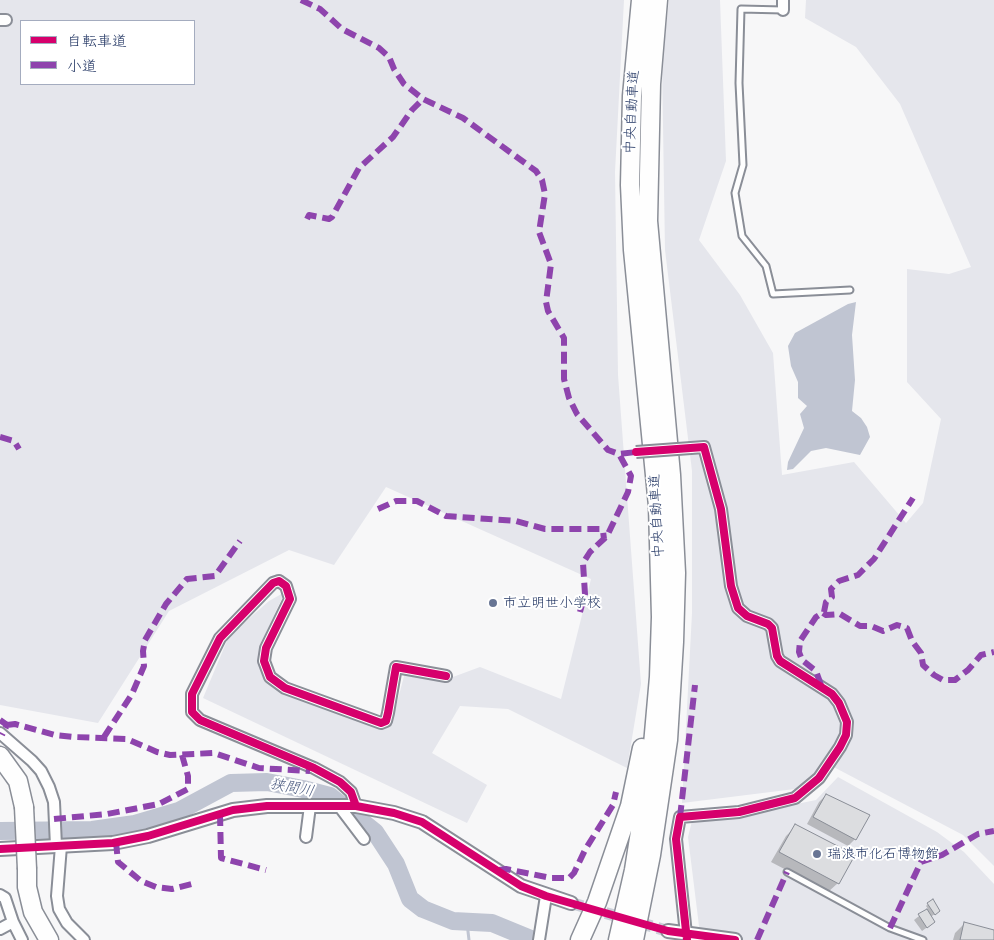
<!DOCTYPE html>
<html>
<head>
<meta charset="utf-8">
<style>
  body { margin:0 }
  #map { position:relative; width:994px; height:940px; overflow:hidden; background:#f7f7f8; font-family:"Patrick Hand","Klee One",sans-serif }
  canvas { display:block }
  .legend { position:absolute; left:20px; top:20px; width:175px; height:65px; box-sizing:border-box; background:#fff; border:1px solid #a4acbf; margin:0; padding:6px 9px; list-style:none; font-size:15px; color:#1b2f5e }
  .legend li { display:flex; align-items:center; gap:10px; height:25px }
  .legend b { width:25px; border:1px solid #a4acbf }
</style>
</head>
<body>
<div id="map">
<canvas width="994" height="940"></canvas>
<ul class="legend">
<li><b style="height:6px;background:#d6006c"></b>自転車道</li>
<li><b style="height:6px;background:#8e44ad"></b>小道</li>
</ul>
</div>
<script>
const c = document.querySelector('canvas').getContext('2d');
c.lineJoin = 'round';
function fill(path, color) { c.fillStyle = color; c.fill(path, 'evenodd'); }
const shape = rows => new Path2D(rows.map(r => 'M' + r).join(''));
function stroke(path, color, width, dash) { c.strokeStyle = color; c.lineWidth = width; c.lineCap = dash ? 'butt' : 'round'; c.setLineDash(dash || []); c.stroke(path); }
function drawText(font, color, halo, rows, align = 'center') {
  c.font = font + ' "Patrick Hand","Klee One",sans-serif'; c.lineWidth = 4; c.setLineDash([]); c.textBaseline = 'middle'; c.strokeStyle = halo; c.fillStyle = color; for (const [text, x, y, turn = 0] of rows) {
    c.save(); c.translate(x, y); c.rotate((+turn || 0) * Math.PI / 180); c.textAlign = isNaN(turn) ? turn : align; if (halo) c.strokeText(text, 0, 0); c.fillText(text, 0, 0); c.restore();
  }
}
const green = shape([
  [0,0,624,0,615,172,618,375,641,684,627,768,508,709,460,706,432,753,487,785,467,823,203,698,229,636,269,601,285,592,262,641,269,674,391,725,407,665,453,677,480,667,561,699,591,579,386,487,334,565,289,550,169,611,98,723,0,705],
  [21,21,194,21,194,84,21,84],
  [669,0,720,0,726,161,699,240,740,295,773,353,782,475,854,462,906,523,923,503,941,419,907,382,907,269,949,274,971,267,900,104,856,47,805,18,806,0,994,0,994,866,963,835,826,763,803,788,682,803,692,613,692,471,665,250,662,63],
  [838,777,937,832,964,852,994,884,994,940,698,940,699,926,688,837,692,821,782,807,816,800]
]);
const water = shape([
  [856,302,852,335,855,380,852,411,861,418,867,427,870,437,860,455,826,448,811,451,793,469,787,470,788,462,804,428,800,414,807,406,798,398,798,382,791,366,788,346,795,333,848,304]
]);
const shadow = shape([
  [826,795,855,839,848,846,807,824,819,802],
  [796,826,838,883,828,892,771,862,786,836],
  [928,904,937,913,930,917,929,926,922,931,914,920,928,909,926,906],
  [964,924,994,931,994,940,953,940,955,933]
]);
const stream = shape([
  [467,923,469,940]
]);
const river = shape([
  [0,831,92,830,135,824,179,811,231,783,267,782,303,789,330,796,375,832,396,864,410,899,423,909,453,921,492,923,531,939]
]);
const building = shape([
  [826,794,870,815,856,840,813,817,826,794],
  [795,824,855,855,839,884,779,852,795,824],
  [933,899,940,911,935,915,927,903,933,899],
  [927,909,935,922,927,928,918,914,927,909],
  [964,922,994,930,994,940,960,940,964,922]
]);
const tertiaryTunnel = shape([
  [571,903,668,931]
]);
const service = shape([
  [783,10,741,9,739,83,743,165,735,193,742,236,766,266,773,294,850,290],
  [787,872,890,928,923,940]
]);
const minor = shape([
  [783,10,783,0],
  [0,20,6,20],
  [0,733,32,761,41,771,49,787,54,802,56,846],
  [339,806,364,839],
  [356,806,351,792,340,782,314,768,200,720,192,712,192,694,220,638,273,583,279,581,286,586,290,599,266,648,264,661,270,677,285,688,381,723,386,721,388,713,396,667,446,676],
  [306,837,310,806],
  [61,846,57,896,59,909,67,923,84,940],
  [0,895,5,898,13,922,0,929],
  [13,922,22,940],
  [686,934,676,839,680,817,739,812,795,798,819,778,840,747,846,735,847,722,839,703,832,694,780,661,777,656,772,628,768,624,747,616,738,608,731,586,721,509,704,447,691,448],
  [539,940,546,896]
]);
const tertiary = shape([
  [0,849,113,843,148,836,233,810,267,806,356,806,394,813,422,822,521,886,571,903],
  [668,931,735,940]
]);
const motorway = shape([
  [0,756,18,781,24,807],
  [27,869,27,887,33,912,49,940],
  [580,940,597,902,630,806,642,748],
  [618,940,634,870,652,756,659,677,661,617,658,506,633,250,630,185,632,96,641,0],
  [634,940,651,855,668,740,674,642,676,573,671,475,648,221,651,84,658,0]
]);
const minorBridge = shape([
  [636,452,691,448]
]);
const motorwayBridge = shape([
  [24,807,27,869]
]);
const quiet = shape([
  [301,0,320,9,342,29,379,48,389,57,394,69,404,84,423,99,463,118,536,171,542,180,545,194,539,232,551,264,546,302,548,311,564,338,564,379,569,398,577,414,608,450,619,454,636,452],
  [307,219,309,215,329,219,332,217,359,168,393,137,412,110,423,99],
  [0,437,14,441,19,449],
  [378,509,396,501,417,501,446,516,516,521,545,529,600,529,603,531,604,539],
  [580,612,585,594,583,563,590,552,607,536,628,492,631,476,619,454],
  [823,613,826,615,840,614,860,626,871,626,883,631,897,625,907,628,912,641,921,653,923,665,934,675,943,680,955,680,968,670,981,655,994,652],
  [821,685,816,671,802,660,799,652,800,641,816,617,824,612,826,602,832,597,831,589,839,581,858,575,874,559,913,498],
  [0,720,7,725,2,735],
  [7,725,15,724,55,735,74,737,127,739,157,752,170,755,214,753,259,768,310,771],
  [104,737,132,694,144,666,143,651,145,640,166,604,187,579,215,576,240,541],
  [220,814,221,858,266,870],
  [680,817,695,685],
  [54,819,107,814,159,804,188,789,188,776,182,755],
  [116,842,118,862,141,881,156,887,172,889,192,884],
  [499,870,506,869,551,878,569,878,574,873,585,850,613,805,616,792],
  [890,928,921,862,942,855,978,834,994,831],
  [757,940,787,872]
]);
const cycleway = shape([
  [636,452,704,447,721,509,731,586,738,608,747,616,768,624,772,628,777,656,780,661,832,694,839,703,847,722,846,735,840,747,819,778,795,798,739,812,680,817,676,839,687,940],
  [356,806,351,792,340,782,314,768,200,720,192,712,192,694,220,638,273,583,279,581,286,586,290,599,266,648,264,661,270,677,285,688,381,723,386,721,388,713,396,667,446,676],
  [0,849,113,843,148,836,233,810,267,806,356,806,394,813,422,822,521,886,546,896,668,931,735,940]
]);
const markers = [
  [493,603,5,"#687594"],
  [817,854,5,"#687594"]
];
const streetNames = [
  ["中央自動車道",632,112,-87],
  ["中央自動車道",657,516,-93]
];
const poiNames = [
  ["市立明世小学校",503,603],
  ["瑞浪市化石博物館",827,854]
];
const waterNames = [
  ["狭間川",292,788,11]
];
fill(green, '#e5e6ec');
fill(water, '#c0c5d2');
fill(shadow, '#0003');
stroke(stream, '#c0c5d2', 3);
stroke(river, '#c0c5d2', 18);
fill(building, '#dcdde0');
stroke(building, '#8a8e97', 1);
stroke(tertiaryTunnel, '#cbcfd9', 12, [12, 6]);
stroke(service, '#8a8e97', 9);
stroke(minor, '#8a8e97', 14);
stroke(tertiary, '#8a8e97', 16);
stroke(motorway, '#8a8e97', 21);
stroke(service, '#fefefe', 5);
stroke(minor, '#fefefe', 10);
stroke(tertiary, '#fefefe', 12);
stroke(motorway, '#fefefe', 18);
stroke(minorBridge, '#8a8e97', 14, []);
stroke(motorwayBridge, '#8a8e97', 21, []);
stroke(minorBridge, '#fefefe', 10);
stroke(motorwayBridge, '#fefefe', 18);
stroke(quiet, '#8e44ad', 6, [12, 6]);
stroke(cycleway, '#d6006c', 8);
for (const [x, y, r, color] of markers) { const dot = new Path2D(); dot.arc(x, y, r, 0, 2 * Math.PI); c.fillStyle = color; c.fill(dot); stroke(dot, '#fff', 2); }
drawText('14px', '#1b2f5e', '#fff', streetNames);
drawText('14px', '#1b2f5e', '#fff', poiNames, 'left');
drawText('italic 15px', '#4d5c81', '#fff', waterNames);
</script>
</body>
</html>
